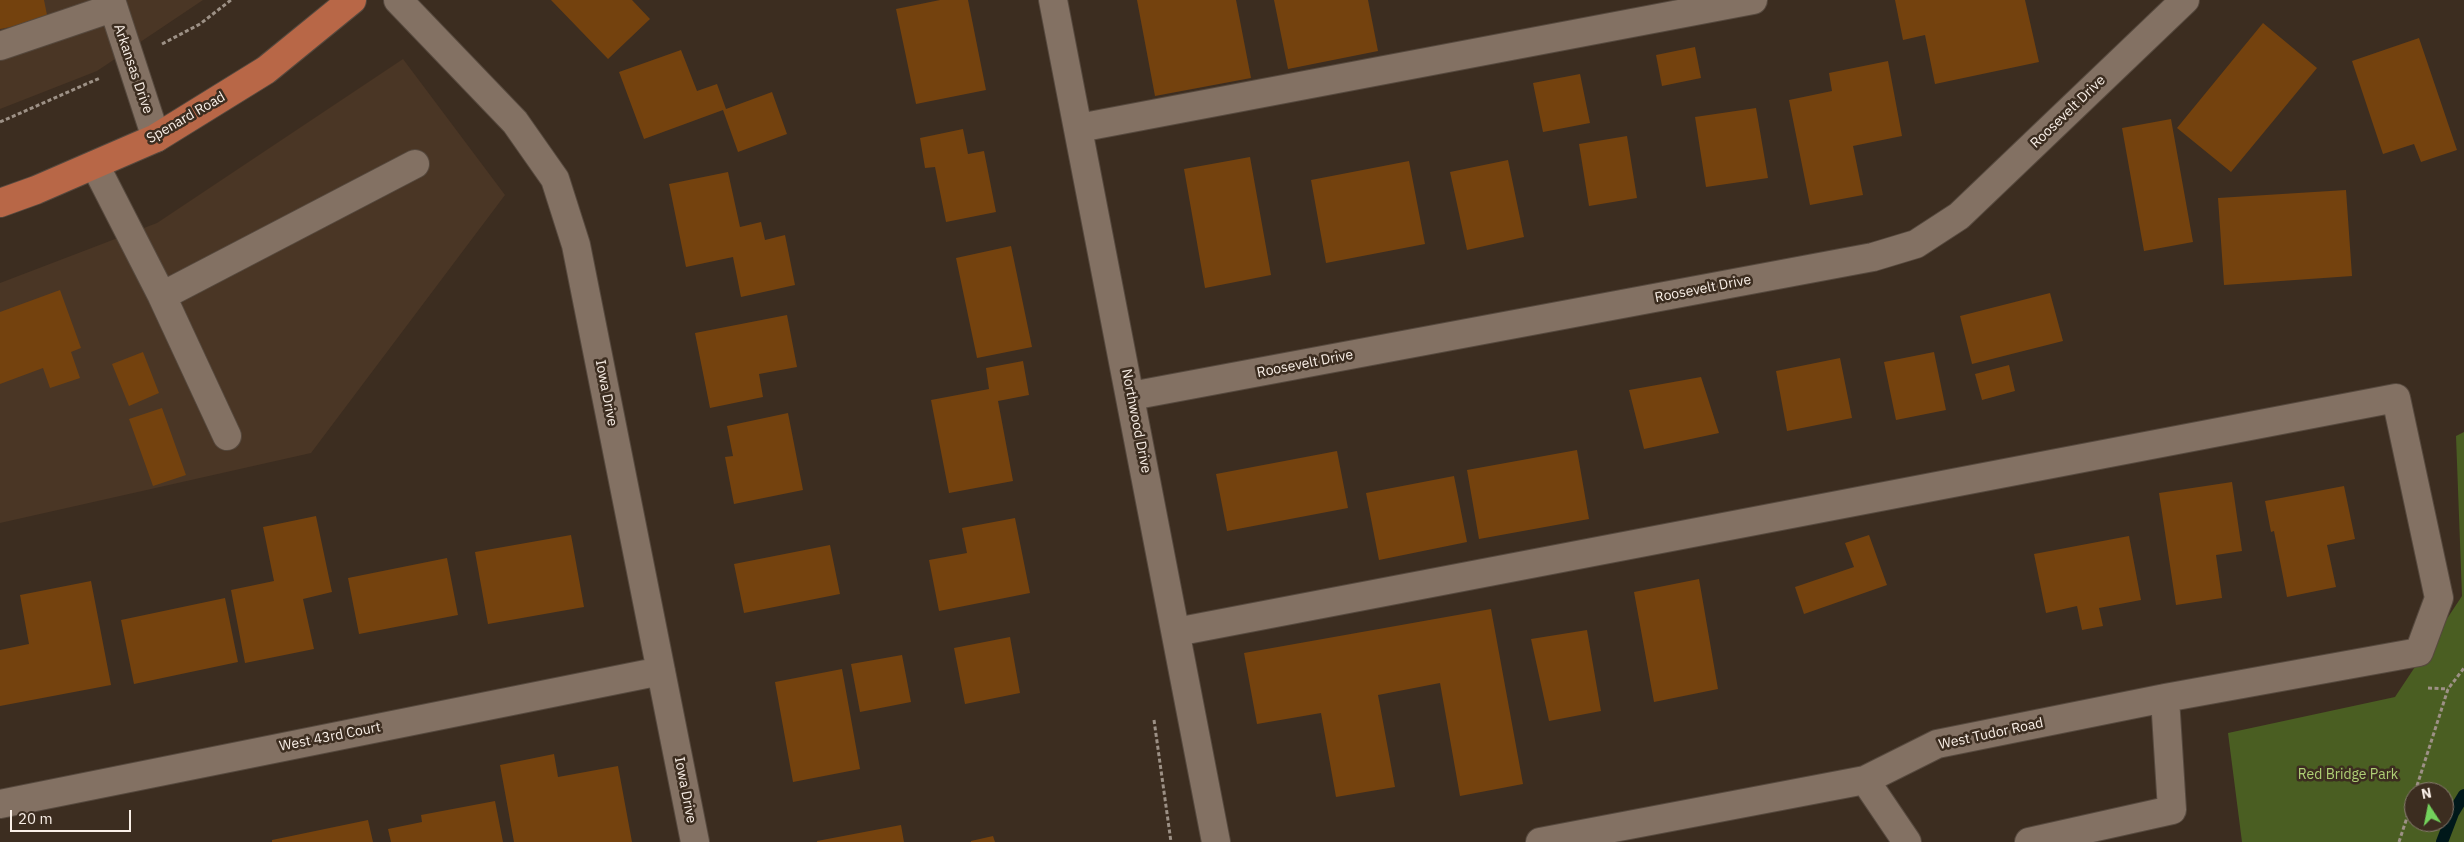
<!DOCTYPE html>
<html>
<head>
<meta charset="utf-8">
<style>
  body { margin:0 }
  #map { position:relative; width:2464px; height:842px; overflow:hidden; background:#3c2d20; font-family:"IBM Plex Sans",sans-serif }
  canvas { display:block }
  .north { position:absolute; left:2404px; top:782px; width:50px; height:50px; box-sizing:border-box; background:#3c2d20; border:1px solid #887b70; border-radius:50%; rotate:349deg; font-size:14px; font-weight:700; line-height:20px; text-align:center; color:#f9efe7 }
  .north::after { content:''; display:block; margin:auto; width:18px; height:22px; background:#73d25c; clip-path:polygon(50% 0,100% 100%,50% 72%,0 100%) }
  .scale { position:absolute; left:10px; top:810px; width:121px; height:22px; box-sizing:border-box; border:2px solid #f9efe7; border-top:0; padding-left:6px; font-size:15px; line-height:18px; white-space:nowrap; color:#f9efe7; -webkit-text-stroke:4px #3c2d20; paint-order:stroke }
</style>
</head>
<body>
<div id="map">
<canvas width="2464" height="842"></canvas>
<div class="north">N</div>
<div class="scale">20 m</div>
</div>
<script>
const c = document.querySelector('canvas').getContext('2d');
c.lineJoin = 'round';
function fill(path, color) { c.fillStyle = color; c.fill(path, 'evenodd'); }
const shape = rows => new Path2D(rows.map(r => 'M' + r).join(''));
function stroke(path, color, width, dash) { c.strokeStyle = color; c.lineWidth = width; c.lineCap = dash ? 'butt' : 'round'; c.setLineDash(dash || []); c.stroke(path); }
function drawText(font, color, halo, rows, align = 'center') {
  c.font = font + ' "IBM Plex Sans",sans-serif'; c.lineWidth = 5; c.setLineDash([]); c.textBaseline = 'middle'; c.strokeStyle = halo; c.fillStyle = color; for (const [text, x, y, turn = 0] of rows) {
    c.save(); c.translate(x, y); c.rotate((+turn || 0) * Math.PI / 180); c.textAlign = isNaN(turn) ? turn : align; if (halo) c.strokeText(text, 0, 0); c.fillText(text, 0, 0); c.restore();
  }
}
const built = shape([
  [0,0,203,0,97,71,0,109],
  [403,59,505,195,311,453,0,523,0,283,157,223]
]);
const green = shape([
  [2464,432,2464,842,2242,842,2228,733,2395,697,2462,596,2456,436],
  [2414,792,2444,792,2444,822,2414,822]
]);
const stream = shape([
  [2442,842,2453,813,2464,795]
]);
const building = shape([
  [0,0,44,0,48,20,0,29],
  [551,0,632,0,650,19,608,59],
  [940,0,968,0,986,90,916,104,896,9],
  [1137,0,1236,0,1251,78,1155,96],
  [1274,0,1368,0,1378,51,1288,69],
  [1895,0,2025,0,2039,62,1935,84,1925,35,1903,40],
  [2263,23,2317,68,2231,172,2177,128],
  [2419,38,2457,150,2421,162,2414,144,2383,154,2352,61],
  [1695,47,1701,78,1662,86,1656,55],
  [681,50,697,91,717,84,726,109,772,92,787,134,738,152,723,110,644,139,619,72],
  [1888,61,1902,136,1853,146,1863,195,1810,205,1789,100,1832,91,1829,73],
  [1580,74,1590,123,1543,132,1533,83],
  [1756,108,1768,178,1706,187,1695,117],
  [2171,119,2193,242,2144,251,2122,128],
  [963,129,968,154,984,151,996,212,946,222,935,167,925,168,920,138],
  [1627,136,1637,198,1589,206,1579,144],
  [1250,157,1271,275,1205,288,1184,169],
  [1508,160,1524,237,1467,250,1450,172],
  [1409,161,1425,244,1326,263,1311,180],
  [728,172,740,227,761,222,765,240,785,235,795,285,741,297,733,257,686,267,669,184],
  [2346,190,2352,276,2224,285,2218,198],
  [1011,246,1032,347,977,358,956,258],
  [60,290,81,348,71,352,80,378,50,388,43,368,0,384,0,312],
  [2050,293,2063,341,1972,364,1960,316],
  [787,315,797,367,759,374,763,397,710,408,695,333],
  [143,352,159,393,129,406,112,364],
  [1934,352,1946,410,1896,420,1884,362],
  [1840,358,1852,418,1787,431,1776,371],
  [1023,361,1029,395,998,401,1013,481,949,493,931,400,989,389,986,368],
  [2009,365,2015,391,1982,400,1975,374],
  [1701,377,1719,433,1644,449,1629,390],
  [162,408,186,475,153,486,129,419],
  [788,413,803,490,734,504,725,457,733,456,727,426],
  [1577,450,1589,519,1479,539,1467,470],
  [1337,451,1348,508,1227,531,1216,474],
  [1454,476,1467,542,1379,560,1366,493],
  [2232,482,2242,551,2216,555,2222,598,2176,605,2159,493],
  [2344,486,2355,539,2327,545,2336,587,2287,597,2274,531,2271,532,2265,501],
  [316,516,332,592,303,599,314,649,245,663,231,590,274,581,263,527],
  [1015,518,1030,593,939,611,929,560,967,553,962,528],
  [571,535,584,607,488,624,475,552],
  [1869,535,1887,585,1804,614,1795,587,1854,567,1845,543],
  [2129,536,2141,600,2099,608,2103,626,2082,630,2077,606,2046,613,2034,554],
  [830,545,840,594,744,613,734,564],
  [447,558,458,615,359,634,348,578],
  [1699,579,1718,689,1654,702,1634,592],
  [91,581,111,685,0,706,0,650,29,644,20,595],
  [225,598,238,662,134,684,121,620],
  [1491,609,1523,784,1460,796,1440,683,1378,695,1395,787,1336,797,1321,713,1257,724,1244,653],
  [1587,630,1601,711,1549,721,1531,639],
  [1010,637,1020,693,965,704,954,648],
  [902,655,911,702,860,712,851,664],
  [842,669,860,769,793,782,775,682],
  [554,754,558,777,618,766,632,842,514,842,500,765],
  [495,801,503,842,391,842,388,829,422,822,421,815],
  [368,820,373,842,272,842,272,840],
  [901,825,904,842,817,842,817,841],
  [993,836,995,842,971,842,971,841]
]);
const path = shape([
  [162,44,200,24,231,0],
  [0,122,100,78],
  [2428,688,2448,689],
  [1154,720,1171,842],
  [2415,792,2448,689,2464,668],
  [2399,842,2414,796]
]);
const minor = shape([
  [111,0,156,138],
  [398,0,515,122,555,179,576,245,695,842],
  [1053,0,1216,842],
  [0,46,112,8],
  [1079,128,1753,0],
  [95,165,162,296,415,164],
  [162,296,227,436],
  [1131,396,1873,257,1916,244,1959,216,2185,0],
  [1176,632,2396,398,2439,598,2419,652,2165,698,1937,744,1865,780,1540,842],
  [1865,780,1907,842],
  [0,804,661,671],
  [2029,842,2172,810,2165,698]
]);
const major = shape([
  [0,203,36,190,156,138,266,70,352,0]
]);
const streetNames = [
  ["Arkansas Drive",133,69,71],
  ["Roosevelt Drive",2068,112,-44],
  ["Spenard Road",186,118,-30],
  ["Roosevelt Drive",1703,289,-11],
  ["Roosevelt Drive",1305,364,-11],
  ["Iowa Drive",606,393,79],
  ["Northwood Drive",1136,421,79],
  ["West Tudor Road",1991,734,-12],
  ["West 43rd Court",330,737,-11],
  ["Iowa Drive",685,790,79]
];
const parkNames = [
  ["Red Bridge Park",2348,775]
];
fill(built, '#4a3625');
fill(green, '#4a5e22');
stroke(stream, '#00181a', 12);
fill(building, '#74420e');
stroke(minor, '#56493e', 30);
stroke(major, '#56493e', 30);
stroke(path, '#9d9186', 3, [4, 2.5]);
stroke(minor, '#837163', 28);
stroke(major, '#b86747', 28);
drawText('14px', '#f9efe7', '#3c2d20', streetNames);
drawText('14px', '#afd075', '#3c2d20', parkNames);
</script>
</body>
</html>
